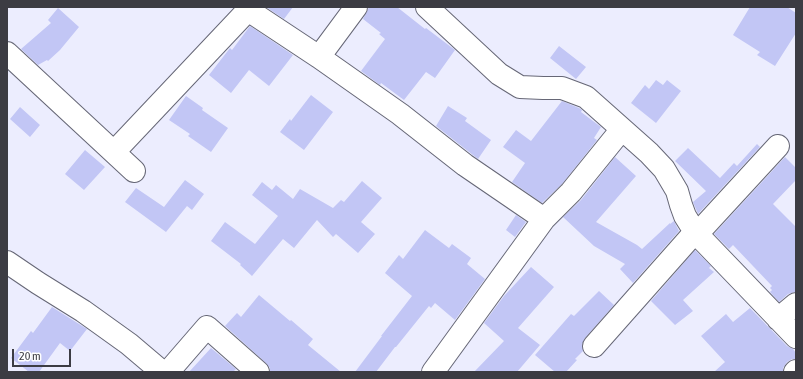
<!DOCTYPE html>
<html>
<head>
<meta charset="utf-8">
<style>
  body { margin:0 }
  #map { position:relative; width:803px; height:379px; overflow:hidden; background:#ecedfe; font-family:"Asap Condensed",sans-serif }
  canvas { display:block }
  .frame { position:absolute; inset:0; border:8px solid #3c3c43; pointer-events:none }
  .scale { position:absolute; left:12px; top:349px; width:59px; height:18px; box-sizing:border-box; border:2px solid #3c3c43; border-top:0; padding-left:5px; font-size:12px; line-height:14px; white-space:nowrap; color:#3c3c43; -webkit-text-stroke:3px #fff; paint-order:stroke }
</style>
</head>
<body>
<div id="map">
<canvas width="803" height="379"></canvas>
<div class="frame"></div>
<div class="scale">20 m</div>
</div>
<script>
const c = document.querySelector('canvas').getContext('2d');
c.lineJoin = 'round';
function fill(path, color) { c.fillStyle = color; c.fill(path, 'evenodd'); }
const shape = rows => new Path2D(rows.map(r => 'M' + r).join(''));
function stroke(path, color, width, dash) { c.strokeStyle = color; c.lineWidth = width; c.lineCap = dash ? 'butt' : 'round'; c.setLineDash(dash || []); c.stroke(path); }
const building = shape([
  [266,7,293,7,284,19],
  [369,7,397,7,425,29,426,28,455,50,435,78,426,72,404,100,381,83,380,85,361,71,385,39,379,34,381,33,363,19],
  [750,7,787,7,796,13,796,33,775,66,757,55,760,52,733,35],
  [58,8,79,27,60,50,48,61,47,60,38,65,21,49,51,23,48,20],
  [250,26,293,55,269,86,249,70,231,93,209,75,230,48,232,50],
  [559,46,586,67,576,79,550,58],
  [656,80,663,85,667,80,681,91,656,123,631,103,645,85,649,89],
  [311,95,333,112,304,150,280,132,290,119,291,121],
  [186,96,203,108,202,110,228,128,211,152,188,136,190,134,169,120],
  [562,101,579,108,582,110,581,112,601,127,594,138,597,140,562,184,542,203,512,182,525,163,503,147,516,130,531,141],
  [448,106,467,118,465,121,491,140,478,159,436,126],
  [20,107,40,125,30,137,10,119],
  [757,144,760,147,698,214,693,202,706,191,675,161,688,148,720,178,734,163,737,166],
  [85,150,105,167,84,190,65,174],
  [615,157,636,176,596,222,637,245,642,249,670,223,670,224,674,221,679,231,633,283,620,269,625,264,594,246,563,217,581,200],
  [785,157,796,168,796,180,773,204,796,227,796,292,794,292,788,294,779,302,770,292,772,290,770,288,772,286,733,245,729,249,714,234],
  [185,180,204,194,192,210,187,206,166,232,125,202,136,188,164,207],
  [362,181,382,198,361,222,375,234,358,253,336,234,333,237,317,220,294,248,283,239,252,276,240,265,241,264,211,241,225,222,255,244,278,216,252,195,262,182,272,190,276,185,293,199,300,189,333,208,341,200,344,202],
  [516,215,526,222,515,237,506,230],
  [425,230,449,248,452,244,471,258,467,264,485,279,455,320,435,303,431,308,429,306,396,347,395,347,376,372,355,372,382,336,381,336,412,296,385,273,399,255,403,259],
  [695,250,711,266,709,268,714,272,683,300,693,311,675,325,651,301],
  [531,267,554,287,518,328,540,345,517,372,474,372,504,341,484,323,504,296],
  [599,291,614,305,585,338,582,344,583,351,575,359,577,360,566,372,555,372,535,355,571,314,574,316],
  [259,295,290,321,291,320,313,339,308,345,341,372,270,372,270,368,266,363,225,326,237,313,241,317],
  [52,307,87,329,70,351,60,343,39,372,29,372,11,358,31,331,33,333],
  [750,308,787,346,793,349,796,353,796,359,792,359,787,362,783,368,783,372,714,372,725,362,701,336,726,314,733,322],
  [211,348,236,369,233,372,189,372]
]);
const minor = shape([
  [427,7,499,74,520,87,543,88,562,88,586,97,649,153,664,169,677,191,681,205,685,216,695,232,796,337],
  [7,53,134,171],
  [319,57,356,7],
  [114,152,248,10,319,57,400,114,465,165,544,219],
  [697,234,778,146],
  [7,262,38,283,83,311,129,344,162,372],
  [778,319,796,304],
  [594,346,695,232],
  [168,372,207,327,258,372],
  [433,372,544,219,571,192,622,129],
  [795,372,796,371]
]);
fill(building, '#c2c6f5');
stroke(minor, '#666776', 24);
stroke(minor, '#fff', 22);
</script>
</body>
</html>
